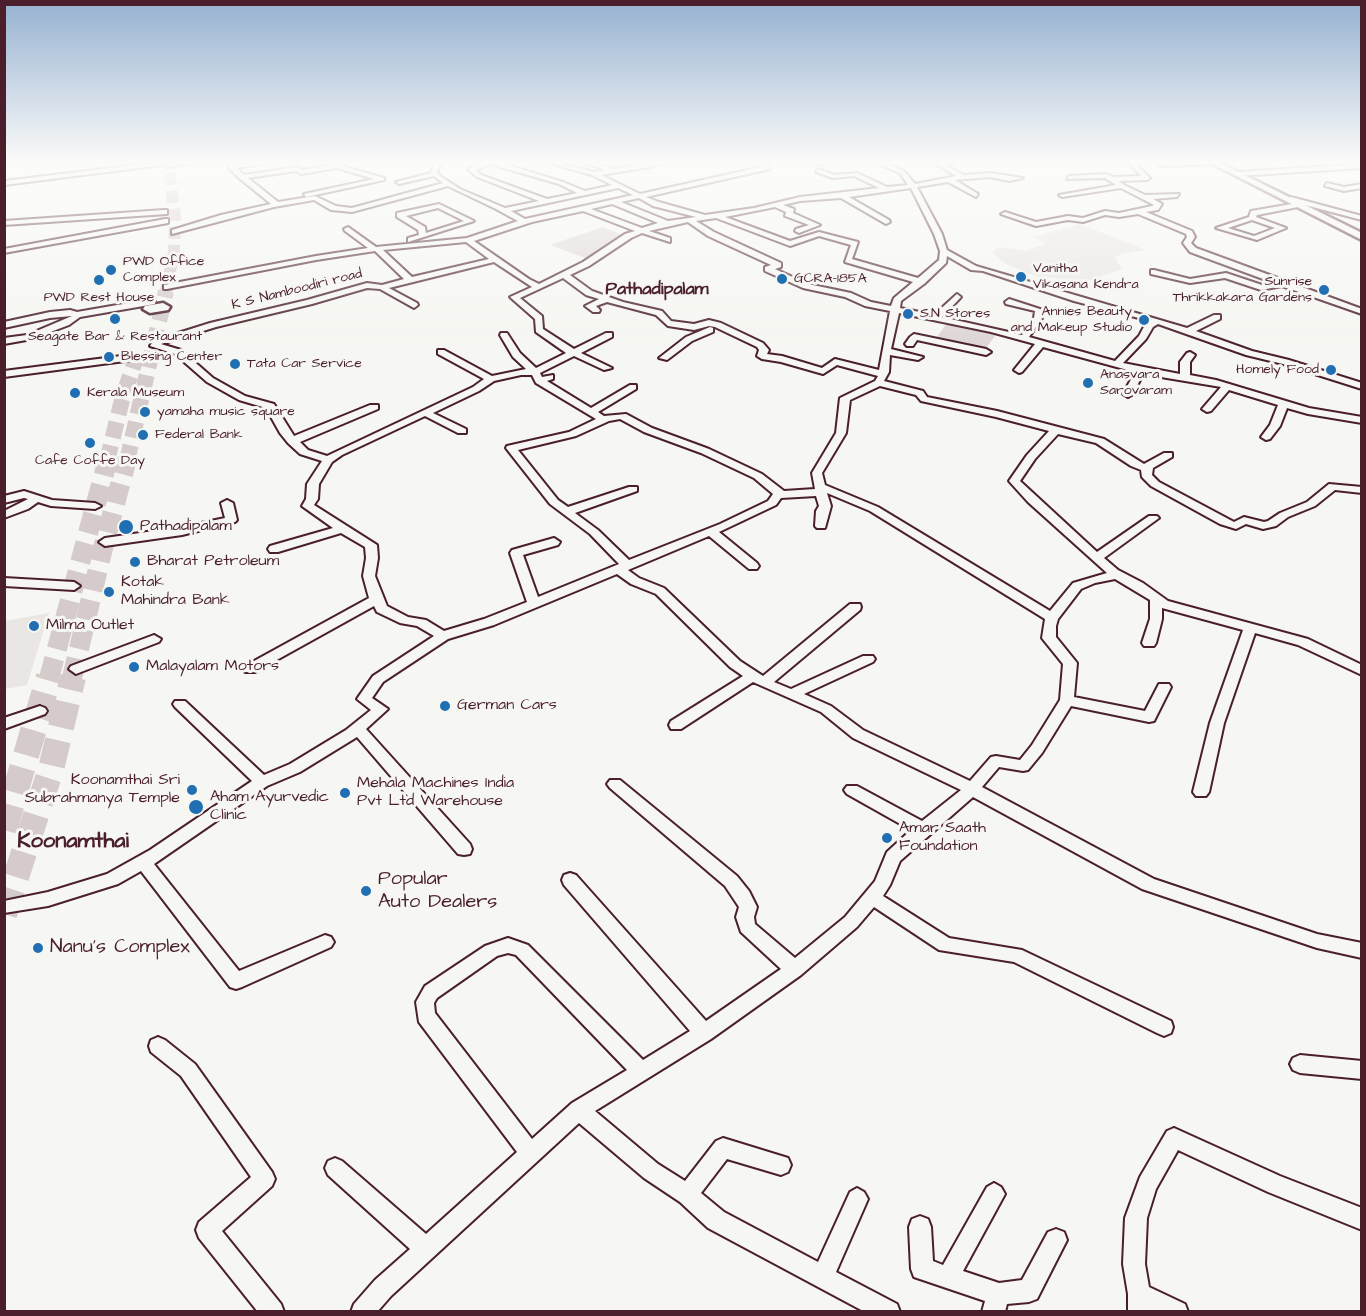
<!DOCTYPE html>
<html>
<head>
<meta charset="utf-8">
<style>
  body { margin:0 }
  #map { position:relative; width:1366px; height:1316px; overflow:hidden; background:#f6f6f2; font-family:"Architects Daughter",sans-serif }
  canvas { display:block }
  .frame { position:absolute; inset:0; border:6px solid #4a1f2b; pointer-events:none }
</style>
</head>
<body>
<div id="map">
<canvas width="1366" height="1316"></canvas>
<div class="frame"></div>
</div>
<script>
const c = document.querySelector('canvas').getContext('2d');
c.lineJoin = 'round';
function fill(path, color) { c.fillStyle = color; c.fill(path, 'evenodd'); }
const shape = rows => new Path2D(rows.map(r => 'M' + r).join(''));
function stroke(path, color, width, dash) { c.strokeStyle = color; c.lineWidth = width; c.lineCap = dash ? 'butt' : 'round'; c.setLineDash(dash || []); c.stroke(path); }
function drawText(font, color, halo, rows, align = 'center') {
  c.font = font + ' "Architects Daughter",sans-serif'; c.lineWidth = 6; c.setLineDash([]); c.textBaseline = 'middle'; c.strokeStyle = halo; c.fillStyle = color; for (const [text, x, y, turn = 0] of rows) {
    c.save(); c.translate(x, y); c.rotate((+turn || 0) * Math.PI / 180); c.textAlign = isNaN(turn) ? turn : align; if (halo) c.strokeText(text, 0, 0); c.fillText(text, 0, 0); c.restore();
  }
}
const built = shape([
  [1080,224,1146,250,1121,254,1115,258,1122,269,1091,280,1037,277,1004,263,992,252,1000,247,1026,251,1046,244,1034,237],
  [49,613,27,685,5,689,5,621]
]);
const green = shape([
  [603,227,625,236,595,253,588,259,550,245],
  [947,323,997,333,984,351,935,340]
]);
const trunkTunnelFar3 = shape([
  [166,292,174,251,175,219,168,161]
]);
const trunkTunnelFar2 = shape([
  [107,461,122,400,140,346],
  [127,461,166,291]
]);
const trunkTunnelFar1 = shape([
  [49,678,108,459],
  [72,678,102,552,127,459]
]);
const trunkTunnel = shape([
  [4,830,49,677],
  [4,914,51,769,73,677]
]);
const minor = shape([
  [187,161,201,161,168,167,165,165,187,161],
  [226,161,232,161,233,165,279,161,237,168,244,175,297,167,302,170,332,165,333,161,339,161,339,165,384,178,384,180,306,197,304,194,374,179,337,168,301,174,296,171,248,178,278,202,315,196,336,206,352,208,443,183,434,176,399,184,396,182,431,173,434,164,449,161,439,166,437,172,440,176,460,189,505,208,539,201,477,177,469,170,469,168,487,161,495,161,563,182,585,191,612,185,592,175,542,161,551,161,594,172,606,170,579,161,587,161,615,169,640,164,633,161,649,163,668,161,649,167,601,175,640,194,761,167,754,163,766,161,763,163,770,167,770,169,646,197,659,202,705,215,754,208,800,197,879,188,854,176,833,178,816,172,818,169,835,175,857,173,887,187,908,185,900,173,871,161,879,161,904,171,915,184,956,176,936,164,958,161,945,165,964,175,990,173,1023,178,1009,181,990,177,955,180,978,194,976,197,948,182,917,187,942,234,947,250,976,266,1187,328,1214,315,1220,315,1220,319,1196,331,1252,351,1289,360,1362,383,1362,389,1283,364,1246,355,1158,324,1153,327,1146,339,1123,363,1180,374,1180,362,1187,353,1190,352,1195,355,1190,362,1190,375,1216,380,1309,408,1362,417,1362,423,1308,414,1287,408,1280,426,1270,439,1266,440,1261,437,1270,425,1278,405,1229,390,1211,411,1207,412,1202,409,1221,387,1143,374,1133,394,1128,397,1123,394,1135,372,1043,347,1022,372,1019,373,1014,370,1035,344,991,332,899,313,891,349,923,357,918,360,890,355,889,372,884,381,923,391,927,397,997,411,1104,439,1144,464,1164,453,1172,453,1172,457,1153,468,1152,475,1159,482,1234,522,1244,517,1264,522,1268,521,1280,513,1307,502,1329,484,1362,487,1362,493,1335,490,1315,506,1288,517,1276,526,1263,529,1246,524,1236,529,1220,524,1151,486,1142,477,1141,470,1131,466,1096,443,1058,434,1035,459,1020,481,1097,552,1149,516,1157,516,1159,518,1104,558,1118,570,1143,583,1168,601,1308,639,1362,665,1362,675,1298,645,1255,633,1224,723,1209,792,1206,796,1196,796,1193,792,1210,723,1243,630,1162,608,1162,619,1156,643,1154,646,1144,646,1142,643,1150,619,1150,600,1115,579,1095,583,1081,589,1058,619,1056,626,1056,637,1077,663,1074,697,1145,711,1159,684,1169,684,1171,687,1154,721,1149,722,1071,706,1042,753,1028,770,1023,771,999,767,982,787,1154,879,1317,934,1362,943,1362,958,1317,948,1142,889,973,797,900,861,890,885,883,896,949,938,1022,950,1171,1021,1173,1027,1171,1033,1164,1036,1157,1033,1014,962,939,950,874,907,857,927,801,975,711,1039,595,1111,658,1164,685,1181,716,1141,723,1138,788,1158,791,1165,788,1172,781,1175,727,1159,701,1193,724,1212,818,1262,850,1192,857,1188,864,1192,868,1199,836,1272,897,1304,900,1312,865,1312,708,1228,680,1202,644,1178,579,1123,391,1296,377,1312,351,1312,354,1304,375,1280,410,1249,328,1175,325,1168,328,1161,335,1158,342,1161,426,1234,517,1152,419,1022,416,1002,425,986,485,946,508,938,528,945,643,1060,690,1031,564,885,562,880,564,875,570,873,576,875,706,1021,781,969,741,932,736,917,739,907,725,886,610,788,607,784,610,780,620,780,737,876,749,891,757,907,754,917,755,924,795,958,845,917,875,881,887,852,911,830,847,794,844,790,847,786,857,786,922,821,961,790,853,738,821,712,753,682,681,729,671,729,669,725,671,721,743,676,730,667,656,594,631,584,617,574,494,625,448,639,383,682,372,698,388,709,366,729,470,844,472,849,470,854,464,855,458,854,357,737,300,772,267,786,154,864,239,971,325,935,331,937,334,942,331,947,242,987,236,989,230,987,141,871,118,884,48,906,4,913,4,901,48,892,107,874,150,850,252,781,175,707,173,704,175,701,185,701,264,775,290,764,346,730,371,710,357,699,373,676,434,636,417,626,400,623,377,612,374,606,255,672,245,672,243,669,245,666,369,598,363,576,366,558,365,547,341,533,278,552,270,552,268,549,270,546,333,528,302,506,306,499,307,484,322,461,300,454,288,443,280,433,266,408,239,400,207,382,175,354,150,346,153,341,210,323,307,300,367,283,382,285,404,279,375,251,316,260,167,289,164,289,164,285,316,256,368,248,345,231,344,229,348,227,376,247,467,238,518,221,496,209,448,186,352,212,331,210,314,200,274,207,172,234,172,230,221,215,271,204,239,178,229,168,226,161],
  [490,164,559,184,577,193,547,199,481,175,476,170,490,164],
  [618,188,633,195,525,219,511,211,618,188],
  [911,188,934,234,940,251,939,260,918,278,852,259,858,242,819,232,790,241,725,217,775,207,786,212,785,216,809,225,796,229,795,231,799,233,820,225,793,213,794,209,783,205,800,201,841,198,886,224,890,222,889,220,849,197,911,188],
  [639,198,653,206,696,217,668,221,621,202,639,198],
  [612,204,658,223,642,228,591,209,612,204],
  [583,211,635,231,625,234,583,262,539,284,529,279,474,241,532,222,583,211],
  [716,218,790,246,819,236,851,245,845,262,913,282,894,298,891,306,871,302,851,293,808,284,775,269,781,267,781,263,714,232,696,221,716,218],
  [688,222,708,236,771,265,765,267,765,271,803,288,845,297,865,306,890,311,879,370,835,359,822,368,782,356,767,354,769,350,763,343,721,323,709,320,694,324,671,321,662,311,623,302,592,291,570,275,589,266,631,238,642,233,670,242,670,238,649,231,688,222],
  [466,242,489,259,412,277,383,250,466,242],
  [947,256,971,270,983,271,1074,301,1150,321,1146,323,1139,336,1115,361,1029,337,1042,318,1043,310,1009,299,1005,302,1006,304,1035,311,1034,318,1022,335,942,317,961,297,957,294,934,315,900,308,901,301,924,284,946,263,947,256],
  [494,262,532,287,510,297,535,319,536,332,566,353,536,368,520,353,507,333,501,333,500,335,513,357,526,369,492,376,444,350,438,350,438,354,484,379,473,387,327,456,308,450,300,442,378,409,378,405,370,405,294,436,274,404,245,396,213,378,181,350,161,344,216,327,312,304,367,288,380,289,414,308,418,305,417,303,389,288,494,262],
  [563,278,586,295,599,299,585,306,593,312,599,312,600,310,596,306,607,302,656,315,668,326,694,330,709,326,715,327,757,347,759,350,757,356,762,359,781,362,823,374,837,365,878,376,875,381,840,398,836,433,812,473,815,489,784,491,762,474,709,449,652,428,626,414,604,416,598,412,636,389,636,385,630,385,591,408,547,381,553,379,553,375,542,377,540,373,574,356,604,370,612,368,581,353,612,337,612,333,606,333,574,349,543,329,542,316,520,298,563,278],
  [521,375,532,375,536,383,596,419,569,432,507,446,506,448,550,504,590,534,619,564,538,597,523,555,558,545,560,542,554,538,512,550,510,553,527,602,484,619,444,631,426,620,408,617,387,606,375,576,378,558,377,545,314,505,318,499,319,484,332,462,342,455,425,416,458,433,466,433,466,429,433,413,479,391,494,381,521,375],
  [880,386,916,395,921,401,996,417,1049,431,1027,455,1009,481,1028,502,1107,573,1073,583,1050,611,878,507,825,485,822,473,846,433,850,400,880,386],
  [620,419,644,432,701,453,754,478,773,494,768,501,720,524,629,560,598,530,575,513,637,491,637,487,629,487,568,507,558,500,518,450,576,436,609,421,620,419],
  [827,493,870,511,1045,619,1042,638,1063,664,1060,700,1032,745,1020,760,996,756,991,757,970,781,863,730,831,706,804,694,873,662,875,659,873,656,863,656,791,689,774,682,860,610,861,607,860,604,850,604,763,676,740,661,664,588,639,578,628,570,709,536,749,569,757,569,759,566,757,563,719,532,776,505,781,498,816,496,819,506,816,511,815,526,817,528,825,528,831,506,827,493],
  [508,953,516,955,627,1070,572,1103,532,1139,435,1013,434,1003,437,998,497,956,508,953],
  [823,161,835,161,820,165,817,163,823,161],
  [1127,161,1133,161,1150,178,1147,180,1119,181,1124,185,1145,195,1179,194,1177,197,1153,199,1162,204,1158,210,1146,212,1192,231,1195,237,1191,243,1196,248,1362,309,1362,314,1282,286,1261,290,1225,278,1190,283,1151,274,1151,270,1154,270,1190,279,1226,273,1262,285,1274,283,1190,252,1183,243,1187,237,1186,234,1138,214,1119,217,1105,215,1083,222,1068,220,1036,226,1001,214,1005,212,1036,222,1068,216,1083,218,1105,211,1119,213,1152,206,1154,205,1121,188,1062,197,1059,195,1116,185,1105,178,1067,179,1069,176,1106,174,1113,177,1141,176,1127,161],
  [1215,161,1217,164,1161,166,1158,164,1161,162,1215,161],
  [160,162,162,165,4,185,4,181,160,162],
  [1362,164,1362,168,1237,176,1234,174,1237,172,1362,164],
  [1327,183,1344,187,1362,184,1362,188,1344,191,1325,186,1327,183],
  [1291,197,1362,216,1362,220,1301,204,1298,207,1257,215,1256,217,1286,228,1257,240,1216,228,1249,217,1251,211,1298,203,1289,200,1287,199,1291,197],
  [1252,220,1275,228,1254,236,1228,228,1252,220],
  [439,204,474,221,408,242,408,238,419,235,418,230,397,217,397,213,439,204],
  [438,208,464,221,426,233,425,227,406,216,438,208],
  [164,210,167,210,167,214,4,225,4,221,164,210],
  [165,219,168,219,168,223,4,253,4,249,165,219],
  [152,299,155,300,155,304,80,317,69,325,32,339,4,344,4,338,27,335,72,316,50,318,4,328,4,322,50,312,70,310,77,312,152,299],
  [710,327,713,328,713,332,692,341,667,360,659,358,686,337,710,327],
  [914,334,986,349,991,352,986,355,917,340,913,346,907,346,905,344,910,337,914,334],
  [137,354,140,355,140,359,4,377,4,371,137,354],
  [24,491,52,500,95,503,101,506,95,509,51,506,38,502,28,509,4,518,4,511,28,499,24,498,4,503,4,496,24,491],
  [227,500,233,503,237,520,235,522,182,535,105,546,99,542,105,538,182,527,225,518,221,503,227,500],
  [4,578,74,582,80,586,74,590,4,586,4,578],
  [154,635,161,639,159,642,81,672,76,674,69,669,71,666,154,635],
  [40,706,45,708,47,711,45,714,4,729,4,718,40,706],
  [158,1037,165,1040,195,1064,272,1172,275,1179,272,1186,222,1231,281,1304,284,1312,258,1312,199,1238,196,1230,199,1222,251,1177,181,1076,151,1052,149,1046,151,1040,158,1037],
  [1300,1055,1362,1061,1362,1079,1300,1073,1293,1070,1290,1064,1293,1058,1300,1055],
  [1174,1128,1280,1176,1362,1208,1362,1230,1268,1192,1178,1150,1156,1189,1147,1218,1145,1264,1149,1287,1185,1304,1188,1312,1128,1312,1128,1294,1123,1264,1125,1218,1140,1177,1167,1131,1174,1128],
  [994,1183,1001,1187,1005,1194,963,1271,999,1283,1022,1280,1048,1232,1056,1229,1064,1232,1067,1240,1037,1299,1029,1302,1007,1304,1005,1312,982,1312,985,1301,914,1277,911,1269,909,1227,912,1219,920,1216,928,1219,931,1227,933,1261,943,1265,987,1187,994,1183]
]);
const tertiary = shape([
  [1207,161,1216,161,1362,233,1362,240,1207,161]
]);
const trunk = shape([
  [163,303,170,307,168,310,150,313,143,309,145,306,163,303]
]);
const markers = [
  [111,270,6,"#1f6fb2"],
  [1021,277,6,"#1f6fb2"],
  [782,279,6,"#1f6fb2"],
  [99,280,6,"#1f6fb2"],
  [1324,290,6,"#1f6fb2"],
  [908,314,6,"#1f6fb2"],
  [115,319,6,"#1f6fb2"],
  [1144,320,6,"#1f6fb2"],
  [109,357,6,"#1f6fb2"],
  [235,364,6,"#1f6fb2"],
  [1331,370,6,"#1f6fb2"],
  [1088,383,6,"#1f6fb2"],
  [75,393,6,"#1f6fb2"],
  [145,412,6,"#1f6fb2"],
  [143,435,6,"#1f6fb2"],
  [90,443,6,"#1f6fb2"],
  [126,527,8,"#1f6fb2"],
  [135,562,6,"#1f6fb2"],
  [109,592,6,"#1f6fb2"],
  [34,626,6,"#1f6fb2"],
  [134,667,6,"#1f6fb2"],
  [445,706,6,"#1f6fb2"],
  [192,790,6,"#1f6fb2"],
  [345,793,6,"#1f6fb2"],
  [196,807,8,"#1f6fb2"],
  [887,838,6,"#1f6fb2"],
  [366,891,6,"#1f6fb2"],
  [38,948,6,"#1f6fb2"]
];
const farPoinames = [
  ["PWD Office",123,262],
  ["Complex",123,278],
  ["Vanitha",1033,269],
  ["Vikasana Kendra",1033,285],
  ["GCRA-185A",794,279],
  ["Sunrise",1312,282,"right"],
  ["Thrikkakara Gardens",1312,298,"right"],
  ["PWD Rest House",99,298,"center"],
  ["Annies Beauty",1132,312,"right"],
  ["and Makeup Studio",1132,328,"right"],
  ["S.N Stores",920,314],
  ["Seagate Bar & Restaurant",115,337,"center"],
  ["Blessing Center",121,357],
  ["Tata Car Service",247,364],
  ["Homely Food",1319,370,"right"],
  ["Anasvara",1100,375],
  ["Sarovaram",1100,391],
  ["Kerala Museum",87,393],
  ["yamaha music square",157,412],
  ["Federal Bank",155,435],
  ["Cafe Coffe Day",90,461,"center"]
];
const farStreetnames = [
  ["K S Namboodiri road",297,290,-14]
];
const poiNames = [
  ["Pathadipalam",140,527],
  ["Bharat Petroleum",147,562],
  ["Kotak",121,583],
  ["Mahindra Bank",121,601],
  ["Milma Outlet",46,626],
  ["Malayalam Motors",146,667],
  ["German Cars",457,706],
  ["Koonamthai Sri",180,781,"right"],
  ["Subrahmanya Temple",180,799,"right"],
  ["Mehala Machines India",357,784],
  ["Pvt Ltd Warehouse",357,802],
  ["Aham Ayurvedic",210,798],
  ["Clinic",210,816],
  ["Amar Saath",899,829],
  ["Foundation",899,847]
];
const farDistrictnames = [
  ["Pathadipalam",657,290]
];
const nearPoinames = [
  ["Popular",378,880],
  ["Auto Dealers",378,903],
  ["Nanu's Complex",50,948]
];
const districtNames = [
  ["Koonamthai",73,842]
];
fill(built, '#e9e6e3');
fill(green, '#ddd6d5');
stroke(trunkTunnelFar3, '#d4cbca', 12, [12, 6]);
stroke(trunkTunnelFar2, '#d4cbca', 16, [16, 8]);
stroke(trunkTunnelFar1, '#d4cbca', 20, [20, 10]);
stroke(trunkTunnel, '#d4cbca', 26, [26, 13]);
stroke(minor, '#4a1f2b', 4);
stroke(tertiary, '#4a1f2b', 5);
stroke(trunk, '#4a1f2b', 5);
fill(minor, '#f6f6f2');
fill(tertiary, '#f6f6f2');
fill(trunk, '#f6f6f2');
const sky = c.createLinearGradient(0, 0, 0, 345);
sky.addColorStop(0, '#96b1d1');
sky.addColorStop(0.47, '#fbfbf9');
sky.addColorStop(1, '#fbfbf900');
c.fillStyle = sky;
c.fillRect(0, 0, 1366, 345);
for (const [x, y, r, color] of markers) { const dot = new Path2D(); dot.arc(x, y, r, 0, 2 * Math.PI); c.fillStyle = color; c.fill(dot); stroke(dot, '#f6f6f2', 2); }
drawText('14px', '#4a1f2b', '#f6f6f2', farPoinames, 'left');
drawText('14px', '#4a1f2b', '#f6f6f2', farStreetnames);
drawText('16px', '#4a1f2b', '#f6f6f2', poiNames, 'left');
drawText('bold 18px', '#4a1f2b', '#f6f6f2', farDistrictnames);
drawText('20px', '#4a1f2b', '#f6f6f2', nearPoinames, 'left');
drawText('bold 22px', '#4a1f2b', '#f6f6f2', districtNames);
</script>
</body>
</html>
